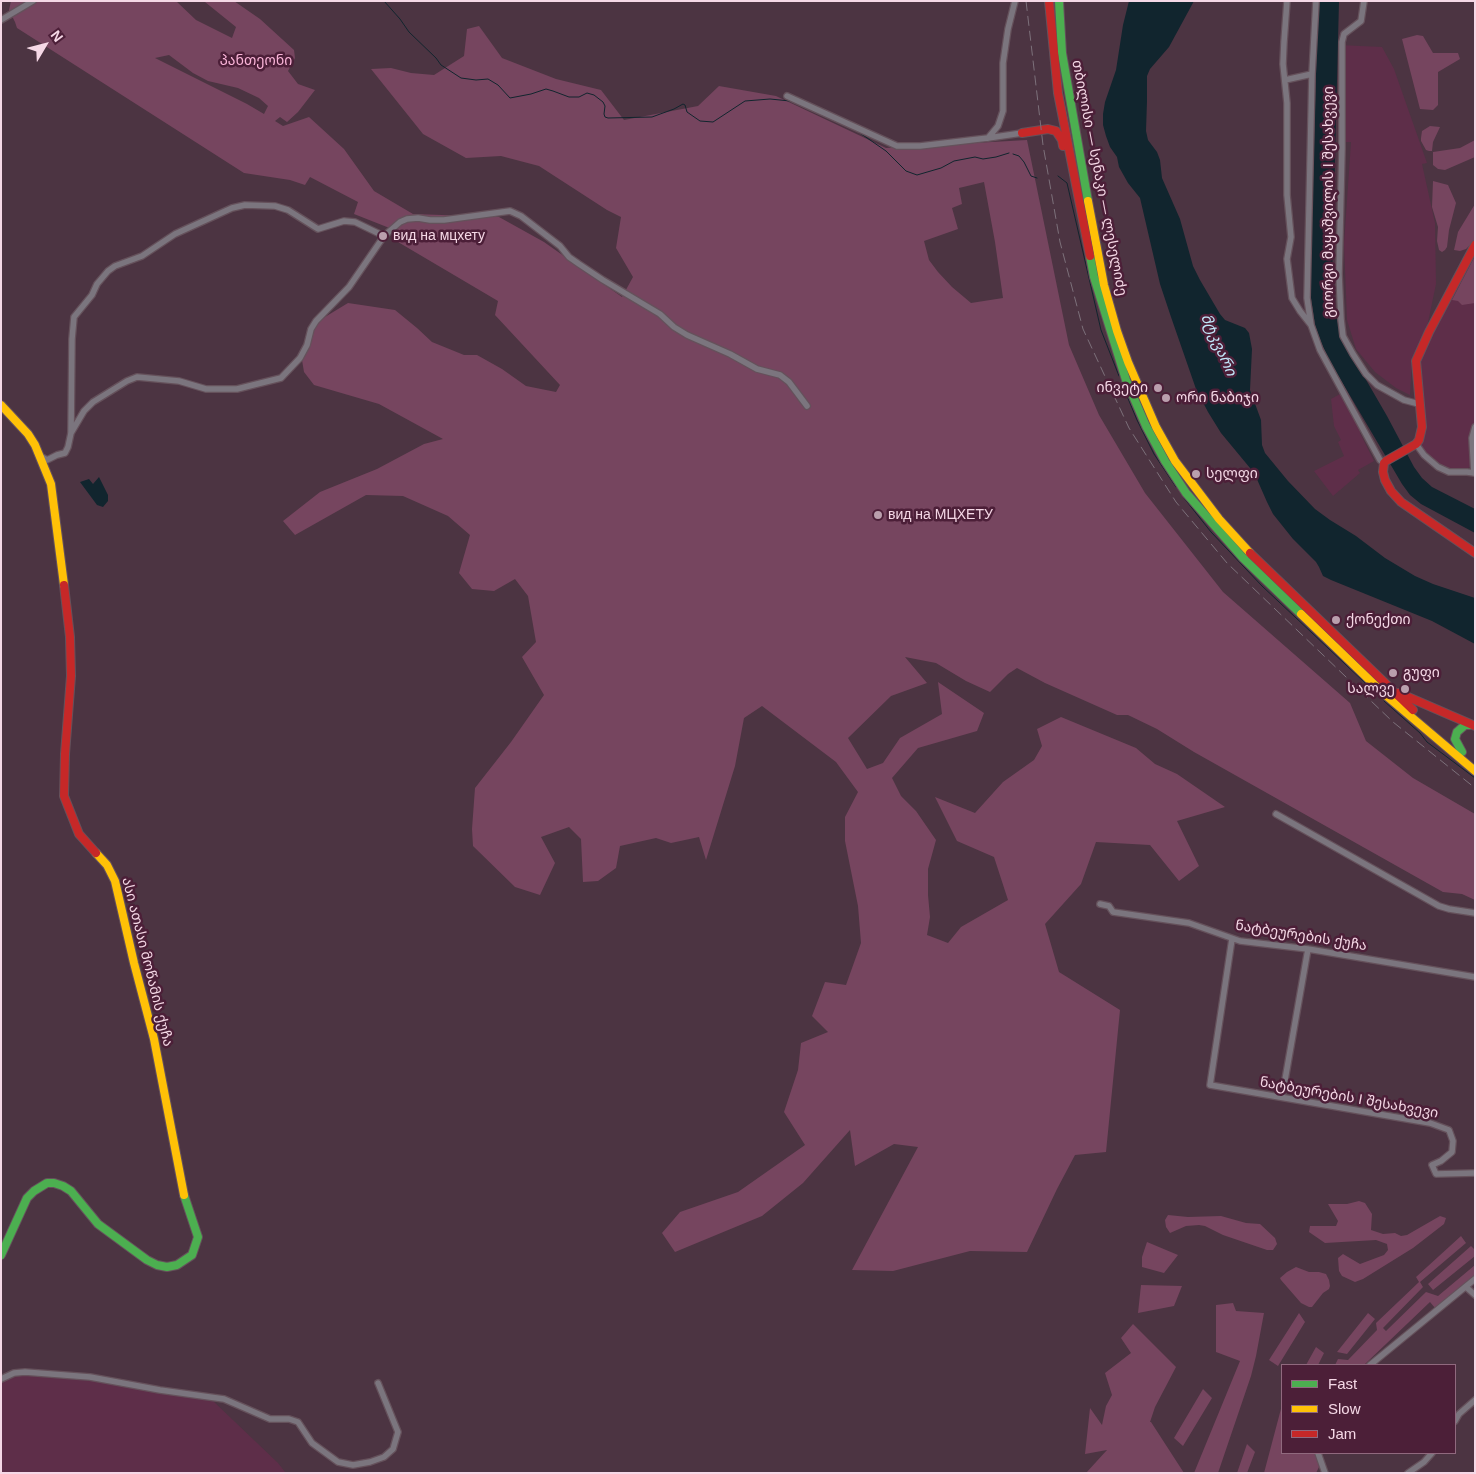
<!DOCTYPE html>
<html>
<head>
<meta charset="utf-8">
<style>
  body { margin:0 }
  #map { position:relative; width:1476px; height:1474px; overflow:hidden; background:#4c3442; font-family:Helvetica,sans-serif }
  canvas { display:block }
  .frame { position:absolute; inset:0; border:2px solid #f5d8e6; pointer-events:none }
  .legend { position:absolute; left:1281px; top:1364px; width:175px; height:90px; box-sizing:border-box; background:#4c1f38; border:1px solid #90697e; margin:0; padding:6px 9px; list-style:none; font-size:15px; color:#f5d8e6 }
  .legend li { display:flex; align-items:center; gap:10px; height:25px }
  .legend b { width:25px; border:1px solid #90697e }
  .north { position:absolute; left:20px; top:20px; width:50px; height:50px; -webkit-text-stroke:4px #4c1f38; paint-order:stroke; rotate:53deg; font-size:14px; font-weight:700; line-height:20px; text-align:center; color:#f5d8e6 }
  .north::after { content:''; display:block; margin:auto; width:18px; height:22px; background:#f5d8e6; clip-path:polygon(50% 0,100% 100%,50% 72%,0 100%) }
</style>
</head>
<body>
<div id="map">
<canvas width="1476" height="1474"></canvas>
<div class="frame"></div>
<ul class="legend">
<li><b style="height:6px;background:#4caf50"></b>Fast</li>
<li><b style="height:6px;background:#ffc107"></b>Slow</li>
<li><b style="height:6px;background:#c62828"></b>Jam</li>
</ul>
<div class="north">N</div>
</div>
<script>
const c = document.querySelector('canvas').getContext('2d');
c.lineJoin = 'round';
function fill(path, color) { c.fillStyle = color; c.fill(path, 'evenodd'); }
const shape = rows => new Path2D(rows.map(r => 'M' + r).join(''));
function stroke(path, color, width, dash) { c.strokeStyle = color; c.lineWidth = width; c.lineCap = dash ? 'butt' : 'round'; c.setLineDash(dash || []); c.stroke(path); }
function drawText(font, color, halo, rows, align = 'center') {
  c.font = font + ' Helvetica,"Noto Sans Georgian",sans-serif'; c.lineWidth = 5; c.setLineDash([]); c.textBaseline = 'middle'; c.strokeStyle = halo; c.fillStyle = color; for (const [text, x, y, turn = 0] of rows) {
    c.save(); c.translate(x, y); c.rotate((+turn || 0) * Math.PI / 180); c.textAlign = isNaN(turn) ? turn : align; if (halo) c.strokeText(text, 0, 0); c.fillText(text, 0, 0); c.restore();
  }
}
const built = shape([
  [1339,45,1382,47,1394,69,1427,163,1422,164,1435,223,1436,284,1426,332,1412,359,1410,395,1396,388,1375,372,1356,349,1347,320,1344,244,1351,142,1340,142],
  [1475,251,1475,423,1473,425,1472,465,1466,470,1451,471,1439,467,1419,446,1419,374,1421,356],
  [1340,394,1360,429,1360,433,1374,461,1358,470,1360,473,1333,496,1314,471,1344,456,1338,442,1341,440,1334,426,1331,399],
  [20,1375,94,1381,212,1400,278,1463,285,1472,1,1473,1,1382]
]);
const green = shape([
  [11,1,176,1,196,20,232,38,236,27,205,2,234,1,260,19,294,50,295,58,288,71,298,84,315,90,298,112,287,122,280,117,275,121,283,126,309,117,344,149,374,191,413,214,499,217,544,242,622,297,633,277,616,248,621,217,607,210,539,166,501,156,466,158,423,134,371,69,391,68,411,73,434,75,464,56,467,29,479,26,502,58,556,79,601,90,624,120,698,106,719,86,776,96,886,148,1027,140,1069,345,1099,415,1145,493,1223,592,1350,703,1366,741,1413,778,1475,814,1475,900,1462,894,1443,892,1194,752,1157,729,1128,715,1117,715,1045,683,1017,668,1008,674,990,692,966,681,936,663,905,657,927,683,891,696,848,738,867,769,883,763,900,738,942,714,938,682,984,713,977,731,918,748,892,778,901,796,916,811,936,840,928,869,928,895,930,917,927,935,948,943,961,927,1008,900,994,857,957,841,935,797,975,813,1003,782,1034,760,1042,746,1037,729,1061,717,1136,748,1155,764,1177,774,1225,807,1177,821,1199,866,1179,881,1150,845,1096,842,1081,884,1045,924,1059,972,1120,1010,1106,1152,1075,1155,1057,1189,1027,1252,970,1251,893,1271,852,1270,918,1147,894,1144,855,1166,850,1130,803,1183,762,1216,675,1252,662,1233,680,1212,738,1192,805,1145,784,1112,798,1070,801,1043,828,1032,812,1016,825,982,846,985,861,943,858,906,845,841,845,817,858,792,836,762,762,706,744,718,735,766,706,860,699,837,671,843,656,838,620,846,616,868,598,881,583,882,581,839,569,827,541,837,555,863,540,895,515,887,473,846,472,829,475,788,511,742,544,695,522,657,536,642,528,596,515,579,494,591,472,589,459,573,470,535,448,516,403,496,366,495,295,535,283,521,320,492,377,469,424,444,443,439,379,404,314,385,304,372,302,360,304,342,320,320,348,303,395,310,417,328,432,342,464,355,477,355,502,369,526,386,556,392,560,385,495,315,498,301,398,242,392,229,354,214,358,202,310,177,305,185,290,180,244,173,17,28,15,22,9,10],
  [169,55,193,73,208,81,238,88,259,98,268,106,264,114,247,104,155,58],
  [984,182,995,242,1003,298,971,303,952,287,938,272,929,260,924,241,958,229,952,208,962,204,959,188],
  [1417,35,1423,36,1433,53,1458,53,1460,59,1438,72,1438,105,1433,110,1420,109,1402,39],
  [1430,126,1440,127,1433,142,1432,151,1429,151,1426,150,1421,141,1421,138,1422,131],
  [1475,140,1475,157,1445,170,1438,169,1433,165,1433,152,1460,148],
  [1433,181,1448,185,1456,203,1449,230,1447,247,1445,250,1442,252,1439,250,1437,241,1438,227,1432,207],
  [1475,204,1475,240,1466,249,1460,251,1454,250,1458,232],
  [1475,256,1475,303,1462,305,1458,301,1452,300],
  [1359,1201,1365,1203,1372,1214,1371,1230,1383,1234,1395,1233,1401,1236,1407,1235,1440,1216,1446,1218,1444,1224,1413,1248,1363,1279,1355,1282,1342,1276,1339,1271,1338,1258,1343,1254,1360,1264,1384,1255,1388,1250,1387,1244,1376,1240,1325,1243,1309,1232,1310,1226,1336,1226,1338,1221,1328,1204,1347,1204],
  [1168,1215,1188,1217,1221,1216,1246,1223,1260,1224,1275,1238,1277,1244,1273,1250,1267,1250,1223,1235,1205,1226,1199,1225,1186,1226,1170,1233,1166,1227,1165,1220],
  [1461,1236,1466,1243,1420,1282,1423,1287,1383,1328,1386,1331,1426,1292,1438,1296,1475,1265,1475,1275,1435,1308,1430,1302,1364,1365,1335,1365,1338,1359,1348,1360,1377,1330,1376,1323,1419,1282,1416,1277],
  [1147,1242,1178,1255,1164,1273,1142,1267,1142,1257],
  [1471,1246,1475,1250,1475,1256,1433,1290,1428,1284],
  [1296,1267,1309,1272,1319,1272,1326,1274,1329,1280,1330,1286,1329,1289,1323,1293,1312,1307,1309,1307,1301,1303,1281,1280,1280,1278,1287,1272],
  [1141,1285,1182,1286,1174,1306,1138,1313],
  [1233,1303,1236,1311,1264,1313,1256,1356,1251,1376,1218,1473,1194,1473,1240,1361,1216,1352,1216,1305],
  [1299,1313,1305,1322,1278,1366,1269,1360],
  [1368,1313,1375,1319,1347,1354,1337,1352],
  [1133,1324,1176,1367,1155,1407,1150,1422,1151,1422,1184,1473,1086,1473,1107,1450,1085,1454,1090,1408,1102,1425,1106,1406,1112,1395,1105,1373,1131,1353,1121,1338],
  [1316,1347,1324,1353,1318,1365,1306,1365],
  [1203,1389,1212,1398,1183,1446,1174,1438],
  [1282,1405,1282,1453,1316,1453,1319,1467,1316,1473,1264,1473],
  [1247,1444,1255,1452,1247,1473,1237,1473]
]);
const water = shape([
  [1129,1,1194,1,1169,47,1150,69,1147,76,1147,101,1146,131,1148,140,1157,152,1160,160,1162,178,1180,219,1193,266,1200,280,1220,314,1225,320,1245,328,1249,333,1252,349,1250,390,1261,420,1262,445,1265,453,1288,481,1315,509,1330,520,1356,536,1385,558,1415,576,1433,584,1475,598,1475,644,1432,621,1331,580,1323,576,1319,567,1316,562,1293,539,1273,514,1267,502,1256,477,1250,468,1221,433,1208,412,1196,389,1171,317,1160,284,1140,198,1128,183,1119,167,1117,157,1110,147,1106,136,1103,125,1103,114,1105,102,1116,70,1123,25],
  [1318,1,1339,1,1332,279,1333,305,1340,331,1347,347,1387,416,1414,467,1422,478,1432,487,1475,509,1475,533,1421,504,1410,495,1402,484,1329,360,1321,342,1315,325,1310,292],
  [99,477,108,495,108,501,103,507,97,505,80,482,89,479,93,484]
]);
const stream = shape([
  [384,1,400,19,409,32,436,58,441,65,461,78,476,80,488,79,498,85,510,98,531,94,546,89,553,91,569,97,579,97,587,93,594,95,603,102,605,106,604,114,605,117,608,118,652,117,674,109,683,104,685,105,687,112,700,121,713,122,745,101,770,99,790,101],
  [857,131,886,151,906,171,917,175,941,168,954,161,975,157,983,159,996,157,1009,153],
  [1013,154,1019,156,1024,162,1031,176,1037,178],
  [1058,176,1067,183,1101,330,1119,376],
  [1127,396,1137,420,1154,454,1176,487],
  [1184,498,1211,532,1262,586,1378,695],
  [1384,701,1420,733,1427,742,1475,778]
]);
const street = shape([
  [1287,1,1284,42,1283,64,1287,103,1287,195,1291,237,1287,259,1292,298,1300,311,1311,325],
  [1316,1,1312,74,1307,298,1311,325,1320,350,1380,460,1384,463],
  [1364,1,1361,21,1344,34,1342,42,1342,149,1339,274,1341,319,1343,336,1353,354,1366,374,1377,385,1404,400,1419,404],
  [1,20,33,1],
  [1285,80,1312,74],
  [787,96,897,146,920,146,988,138,1022,133],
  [988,138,998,126,1003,111,1003,63,1008,29,1015,1],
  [71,433,84,411,93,402,127,381,137,377,179,381,206,389,237,389,281,378,300,358,307,345,311,329,316,321,349,287,384,236,400,222,407,219,418,218,430,220,444,220,510,211,521,216,560,246,569,257,579,264,603,280,660,314,674,327,687,335,730,354,757,369,780,375,789,382,807,406],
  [1416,444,1424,455,1438,467,1449,472,1467,472,1475,473],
  [40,456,47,460,57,455,65,453,68,447,71,433,72,339,74,317,92,295,97,284,108,271,115,266,142,256,175,234,232,208,245,205,275,206,288,210,318,229,344,221,355,222,384,236],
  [1474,473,1472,438,1475,427],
  [1276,814,1439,906,1449,909,1475,913],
  [1100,904,1109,906,1113,912,1189,923,1240,941,1308,949,1475,977],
  [1232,939,1210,1085,1430,1123,1449,1130,1453,1141,1452,1152,1441,1161,1432,1165,1436,1174,1475,1173],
  [1282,1097,1308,949],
  [1466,1287,1475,1295],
  [1370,1365,1475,1279],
  [1,1379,14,1373,25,1372,90,1377,160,1390,224,1399,270,1419,289,1419,298,1422,312,1443,338,1462,353,1465,370,1462,384,1457,393,1449,398,1432,378,1383],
  [1455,1421,1459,1414,1475,1400],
  [1318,1453,1325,1473],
  [1408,1473,1424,1462,1432,1453]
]);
const fast = shape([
  [1059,1,1062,53,1088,201],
  [1090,256,1094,277,1126,380,1146,426,1165,461,1186,493,1243,558,1301,614],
  [1462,752,1455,739,1457,732,1465,725,1470,725],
  [1,1255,27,1198,34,1191,47,1183,54,1183,63,1186,71,1191,98,1224,147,1260,157,1265,167,1267,177,1265,192,1255,198,1237,184,1195]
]);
const slow = shape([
  [1088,201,1104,285,1117,331,1128,362,1156,427,1175,461,1219,519,1250,553],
  [1,405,28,434,35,445,51,484,64,585],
  [1301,614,1383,693,1475,771],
  [96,853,107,865,115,881,134,963,154,1039,184,1195]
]);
const jam = shape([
  [1049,1,1058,93,1090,256],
  [1022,133,1048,129,1056,131,1062,140,1063,146],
  [1475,245,1429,332,1416,361,1422,427,1419,440,1416,444,1386,461,1384,463,1383,472,1385,480,1391,491,1401,502,1475,553],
  [1250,553,1413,710],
  [64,585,70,637,71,676,65,754,64,796,79,834,96,853],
  [1399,693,1475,726]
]);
const rail = shape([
  [1026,1,1043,145,1060,242,1083,329,1129,428,1176,502,1227,563,1393,722,1475,788]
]);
const markers = [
  [383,236,5,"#ba9fad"],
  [1158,388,5,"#ba9fad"],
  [1166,398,5,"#ba9fad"],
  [1196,474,5,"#ba9fad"],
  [878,515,5,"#ba9fad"],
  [1336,620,5,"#ba9fad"],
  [1393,673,5,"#ba9fad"],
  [1405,689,5,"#ba9fad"]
];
const parkNames = [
  ["პანთეონი",256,61]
];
const streetNames = [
  ["თბილისი — სენაკი — ლესელიძე",1099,178,79],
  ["გიორგი მაყაშვილის I შესახვევი",1329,202,-90],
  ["ნატბეურების ქუჩა",1301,936,9],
  ["ასი ათასი მოწამის ქუჩა",147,962,76],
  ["ნატბეურების I შესახვევი",1349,1098,10]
];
const poiNames = [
  ["вид на мцхету",393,236],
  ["ინვეტი",1148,388,"right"],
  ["ორი ნაბიჯი",1176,398],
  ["სელფი",1206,474],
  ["вид на МЦХЕТУ",888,515],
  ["ქონექთი",1346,620],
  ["გუფი",1403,673],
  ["სალვე",1395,689,"right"]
];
const waterNames = [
  ["მტკვარი",1218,345,66]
];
fill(built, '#5e2e49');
fill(green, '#76455f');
fill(water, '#11252e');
stroke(stream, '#11252e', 1);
stroke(street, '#65515b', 8);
stroke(fast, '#65515b', 10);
stroke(slow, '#65515b', 10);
stroke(jam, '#65515b', 10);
stroke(street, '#7b757e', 5.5);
stroke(fast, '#4caf50', 8);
stroke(slow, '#ffc107', 8);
stroke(jam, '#c62828', 8);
stroke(rail, '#7d717b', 1, [10, 5]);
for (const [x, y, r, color] of markers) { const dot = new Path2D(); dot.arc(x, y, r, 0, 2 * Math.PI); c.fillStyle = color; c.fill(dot); stroke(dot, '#4c1f38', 2); }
drawText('14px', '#fab4d8', '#4c1f38', parkNames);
drawText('14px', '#f5d8e6', '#4c1f38', streetNames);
drawText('14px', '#f5d8e6', '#4c1f38', poiNames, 'left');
drawText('italic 15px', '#c2e8fa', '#4c1f38', waterNames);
</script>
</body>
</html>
